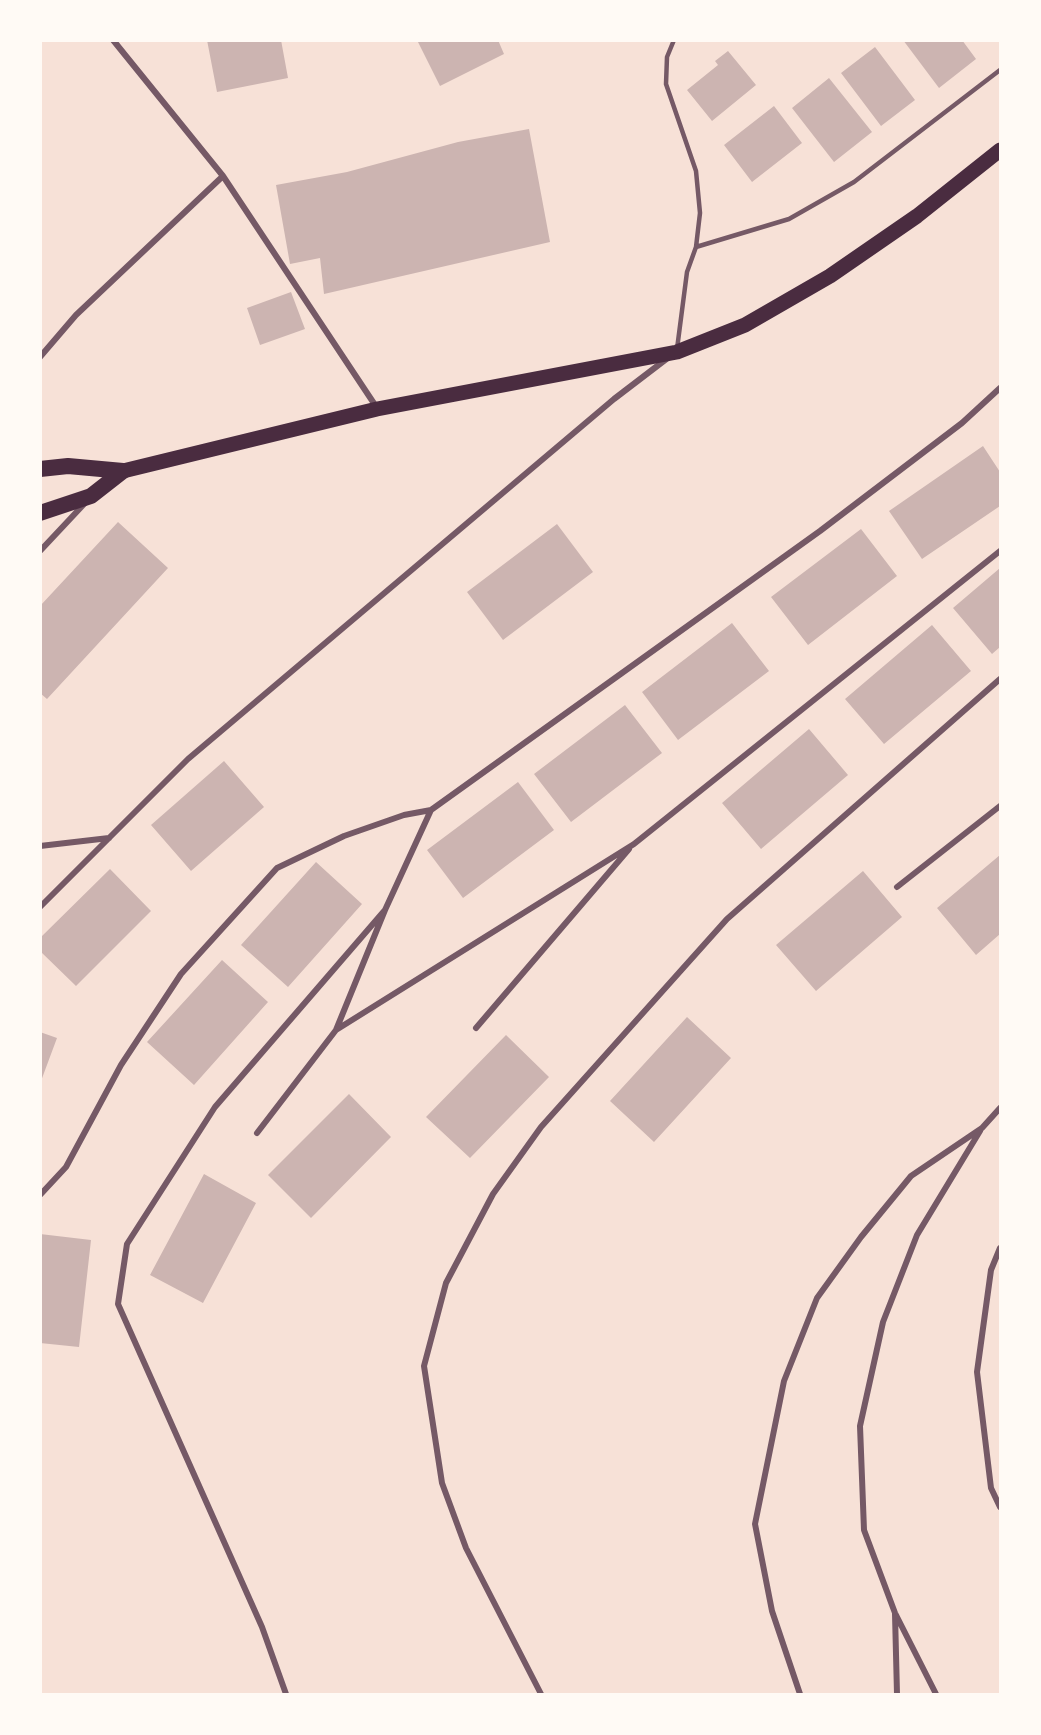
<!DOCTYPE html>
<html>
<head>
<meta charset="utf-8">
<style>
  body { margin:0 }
  #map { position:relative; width:1041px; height:1735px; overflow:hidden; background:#f7e1d7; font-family:Mulish,sans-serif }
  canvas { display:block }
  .frame { position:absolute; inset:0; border:42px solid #fffaf5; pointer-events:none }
</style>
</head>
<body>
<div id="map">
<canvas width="1041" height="1735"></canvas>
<div class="frame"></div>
</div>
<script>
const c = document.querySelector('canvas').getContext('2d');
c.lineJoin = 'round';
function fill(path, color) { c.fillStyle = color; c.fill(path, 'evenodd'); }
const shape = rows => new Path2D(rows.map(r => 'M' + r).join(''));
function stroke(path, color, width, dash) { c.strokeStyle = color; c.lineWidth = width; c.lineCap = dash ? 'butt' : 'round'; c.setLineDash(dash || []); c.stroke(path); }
const building = shape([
  [207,40,281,40,288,78,217,92],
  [417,40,498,40,504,54,440,86],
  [903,40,962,40,976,59,939,88],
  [875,47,915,100,881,126,841,73],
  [728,51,756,85,712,121,687,90,718,65,715,61],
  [829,78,872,132,834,162,792,108],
  [774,106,802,143,752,182,724,145],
  [529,129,550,242,324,294,320,258,290,264,276,185,347,172,458,142],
  [291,292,305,329,260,345,247,308],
  [983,446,1000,472,1000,506,922,559,889,511],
  [118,522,168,568,47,699,40,693,40,606],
  [557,524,593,572,503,640,467,592],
  [861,529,897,576,808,645,771,597],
  [1000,568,1000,647,992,654,953,608],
  [732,623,769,671,678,740,642,692],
  [932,625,971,671,884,744,845,699],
  [625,705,662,753,571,822,534,774],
  [809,729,848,775,761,849,722,803],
  [224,761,264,807,191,871,151,825],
  [518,782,554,830,463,898,427,850],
  [1000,855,1000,934,976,955,937,908],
  [316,862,362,904,288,987,241,945],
  [110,869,151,911,76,986,40,951,40,938],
  [863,871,902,917,816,991,776,945],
  [222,960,268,1002,194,1085,147,1042],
  [687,1017,731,1058,654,1142,610,1101],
  [40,1032,57,1038,41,1081,40,1080],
  [506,1035,549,1077,470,1158,426,1117],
  [349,1094,391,1137,311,1218,268,1175],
  [204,1174,256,1203,203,1303,150,1275],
  [40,1234,91,1240,79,1347,40,1343]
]);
const service = shape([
  [674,40,667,57,666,84,696,171,700,213,696,247,687,272,677,349],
  [696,247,789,219,854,182,1000,70]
]);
const minor = shape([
  [113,40,223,176,377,408],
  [40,357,76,315,223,176],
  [40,551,85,503],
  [431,810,820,531,962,423,1000,388],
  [40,846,109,838],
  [897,887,1000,806],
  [40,907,188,759,614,399,669,357],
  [476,1028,629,849],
  [257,1133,336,1030],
  [40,1195,66,1167,121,1065,181,974,277,868,344,836,404,815,431,810,385,910],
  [1000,1248,991,1270,977,1372,991,1488,1000,1507],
  [895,1614,897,1694],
  [286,1694,262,1627,118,1304,127,1244,215,1107,385,910,336,1030,634,844,1000,551],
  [541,1694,466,1548,442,1483,424,1366,446,1283,493,1194,541,1127,727,919,1000,679],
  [800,1694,772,1611,755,1524,784,1381,817,1298,861,1237,911,1176,982,1128,1000,1108],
  [936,1694,895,1613,864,1530,860,1426,883,1322,917,1235,980,1131]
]);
const primary = shape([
  [123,471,377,409,677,352,745,325,830,276,917,216,1000,150]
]);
const trunk = shape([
  [40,469,68,466,123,471],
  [40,513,91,496,123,471]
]);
fill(building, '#ccb4b1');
stroke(service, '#755966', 4.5);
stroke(minor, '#755966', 6);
stroke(primary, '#4a2c40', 15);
stroke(trunk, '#4a2c40', 16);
</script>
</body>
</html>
